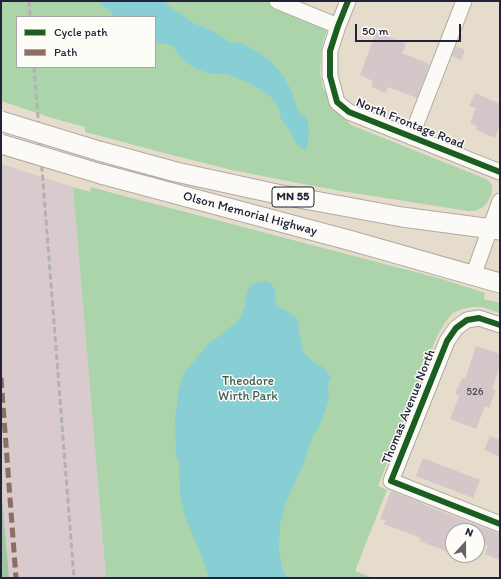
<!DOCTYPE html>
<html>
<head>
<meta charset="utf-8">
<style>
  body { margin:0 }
  #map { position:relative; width:501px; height:579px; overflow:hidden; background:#e5dccb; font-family:Itim,sans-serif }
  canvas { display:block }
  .frame { position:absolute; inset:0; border:2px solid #22223b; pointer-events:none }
  .legend { position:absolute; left:16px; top:16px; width:140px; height:52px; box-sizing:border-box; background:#fdfcf7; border:1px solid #a5a5ac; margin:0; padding:5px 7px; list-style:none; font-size:12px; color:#22223b }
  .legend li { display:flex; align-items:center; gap:8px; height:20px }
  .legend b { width:20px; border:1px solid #a5a5ac }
  .north { position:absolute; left:445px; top:523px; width:40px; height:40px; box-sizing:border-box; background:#fdfcf7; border:1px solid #a5a5ac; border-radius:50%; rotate:21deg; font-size:11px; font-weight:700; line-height:16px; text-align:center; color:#22223b }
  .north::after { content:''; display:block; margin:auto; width:14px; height:18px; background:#66636d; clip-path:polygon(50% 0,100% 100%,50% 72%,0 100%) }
  .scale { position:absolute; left:355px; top:24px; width:106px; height:18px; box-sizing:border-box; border:2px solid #22223b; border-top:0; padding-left:5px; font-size:12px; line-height:14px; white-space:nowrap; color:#22223b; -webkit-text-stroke:3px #fdfcf7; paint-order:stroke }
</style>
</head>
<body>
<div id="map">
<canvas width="501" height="579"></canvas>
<div class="frame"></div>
<ul class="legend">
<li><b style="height:5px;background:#1b5e20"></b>Cycle path</li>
<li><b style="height:5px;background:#8d6e63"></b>Path</li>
</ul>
<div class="north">N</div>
<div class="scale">50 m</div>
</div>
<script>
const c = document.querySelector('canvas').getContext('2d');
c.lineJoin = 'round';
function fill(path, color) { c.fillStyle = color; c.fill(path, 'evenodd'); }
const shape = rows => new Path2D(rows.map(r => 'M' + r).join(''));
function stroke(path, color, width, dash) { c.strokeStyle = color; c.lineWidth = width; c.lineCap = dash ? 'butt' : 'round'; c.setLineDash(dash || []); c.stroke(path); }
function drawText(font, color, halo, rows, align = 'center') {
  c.font = font + ' Itim,sans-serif'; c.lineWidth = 3; c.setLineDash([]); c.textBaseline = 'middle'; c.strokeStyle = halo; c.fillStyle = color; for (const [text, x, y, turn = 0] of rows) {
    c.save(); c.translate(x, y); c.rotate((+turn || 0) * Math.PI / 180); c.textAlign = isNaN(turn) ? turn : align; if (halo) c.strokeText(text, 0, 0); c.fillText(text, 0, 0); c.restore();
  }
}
const industrial = shape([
  [1,164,73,187,106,578,1,578]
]);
const green = shape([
  [1,1,266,1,328,27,323,42,321,55,320,73,323,88,337,110,344,118,351,125,486,179,490,182,492,185,492,189,491,195,487,203,483,207,474,211,468,211,341,191,298,183,232,170,172,155,85,132,85,127,52,118,1,101],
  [17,17,155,17,155,67,17,67],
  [73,187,91,192,90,187,442,279,485,293,484,299,500,303,500,313,482,307,472,307,462,309,453,313,446,321,437,336,378,486,387,490,355,571,373,578,106,578]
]);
const forest = shape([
  [1,486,3,510,9,578,1,578]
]);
const water = shape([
  [97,1,164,1,173,10,180,13,193,23,213,31,230,42,236,44,239,42,259,53,270,61,278,69,285,79,291,90,296,105,299,113,307,118,309,131,307,148,304,150,296,144,292,134,280,117,280,112,277,104,271,97,260,89,242,80,227,74,211,74,196,69,180,58,175,48,171,45,155,42,155,17,114,17,110,11],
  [267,281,271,284,276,291,275,300,278,306,292,314,297,319,303,352,312,361,325,368,331,378,327,386,329,393,328,403,319,427,313,435,304,462,285,505,280,524,279,549,283,572,288,578,209,578,201,554,191,532,184,513,180,494,179,462,176,456,175,418,178,398,178,392,184,373,210,342,221,335,240,319,245,307,246,296,249,288,252,285,258,282]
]);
const building = shape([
  [376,32,406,44,402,53,430,64,417,98,388,87,386,93,371,87,373,81,360,75],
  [456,46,465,50,461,60,452,56],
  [475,93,500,104,500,125,495,138,476,130,477,126,470,123,476,108,469,106],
  [476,346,500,354,500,366,492,389,496,390,489,408,485,406,476,429,450,419,459,396,455,394,462,378,465,379],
  [490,436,500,440,500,457,484,450],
  [423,458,480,480,473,498,416,476],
  [391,491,422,503,422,504,500,534,500,560,485,554,488,546,477,542,477,531,453,531,453,554,420,541,421,538,384,524,386,521,380,519]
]);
const minor = shape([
  [277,1,338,26],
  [348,1,338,26,330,51,330,76,337,102,349,112,500,172],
  [411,137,464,1],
  [473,276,500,201],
  [500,325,479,318,467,320,456,328,447,341,391,481,500,524]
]);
const major = shape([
  [99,151,176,172,277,194,402,217,500,230],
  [101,174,352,241,500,283]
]);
const rail = shape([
  [29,1,30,17],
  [34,67,74,578]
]);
const majorBridge = shape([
  [1,121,99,151],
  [1,144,101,174]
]);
const quiet = shape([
  [1,378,16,578]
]);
const cycleway = shape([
  [348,1,338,26,330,51,330,76,337,102,349,112,500,172],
  [500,325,479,318,467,320,456,328,447,341,391,481,500,524]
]);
const numberNames = [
  ["526",475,392]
];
const shields = [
  [293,197,42]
];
const shieldNames = [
  ["MN 55",293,197]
];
const streetNames = [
  ["North Frontage Road",410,124,22],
  ["Olson Memorial Highway",250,214,15],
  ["Thomas Avenue North",409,407,-68]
];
const parkNames = [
  ["Theodore",248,382],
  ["Wirth Park",248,397]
];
fill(industrial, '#d9cbcd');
fill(green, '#abd4ab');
fill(forest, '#9fc49e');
fill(water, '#87cfd5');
fill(building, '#d4c7c9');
stroke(minor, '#b0aaa3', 17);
stroke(major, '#b0aaa3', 21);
stroke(minor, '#fbfaf7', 15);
stroke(major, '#fbfaf7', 19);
stroke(rail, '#b3b2b2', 3, [6, 3]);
stroke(majorBridge, '#b0aaa3', 21, []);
stroke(majorBridge, '#fbfaf7', 19);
stroke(quiet, '#8d6e63', 5, [10, 5]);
stroke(cycleway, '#1b5e20', 6);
drawText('11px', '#4e4b5e', null, numberNames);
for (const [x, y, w] of shields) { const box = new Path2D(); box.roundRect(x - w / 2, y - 10, w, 20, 3); c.fillStyle = '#fdfcf7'; c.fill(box); stroke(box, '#22223b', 1); }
drawText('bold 12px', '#22223b', null, shieldNames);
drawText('13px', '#22223b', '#fdfcf7', streetNames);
drawText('13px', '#425e59', '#fdfcf7', parkNames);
</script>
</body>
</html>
